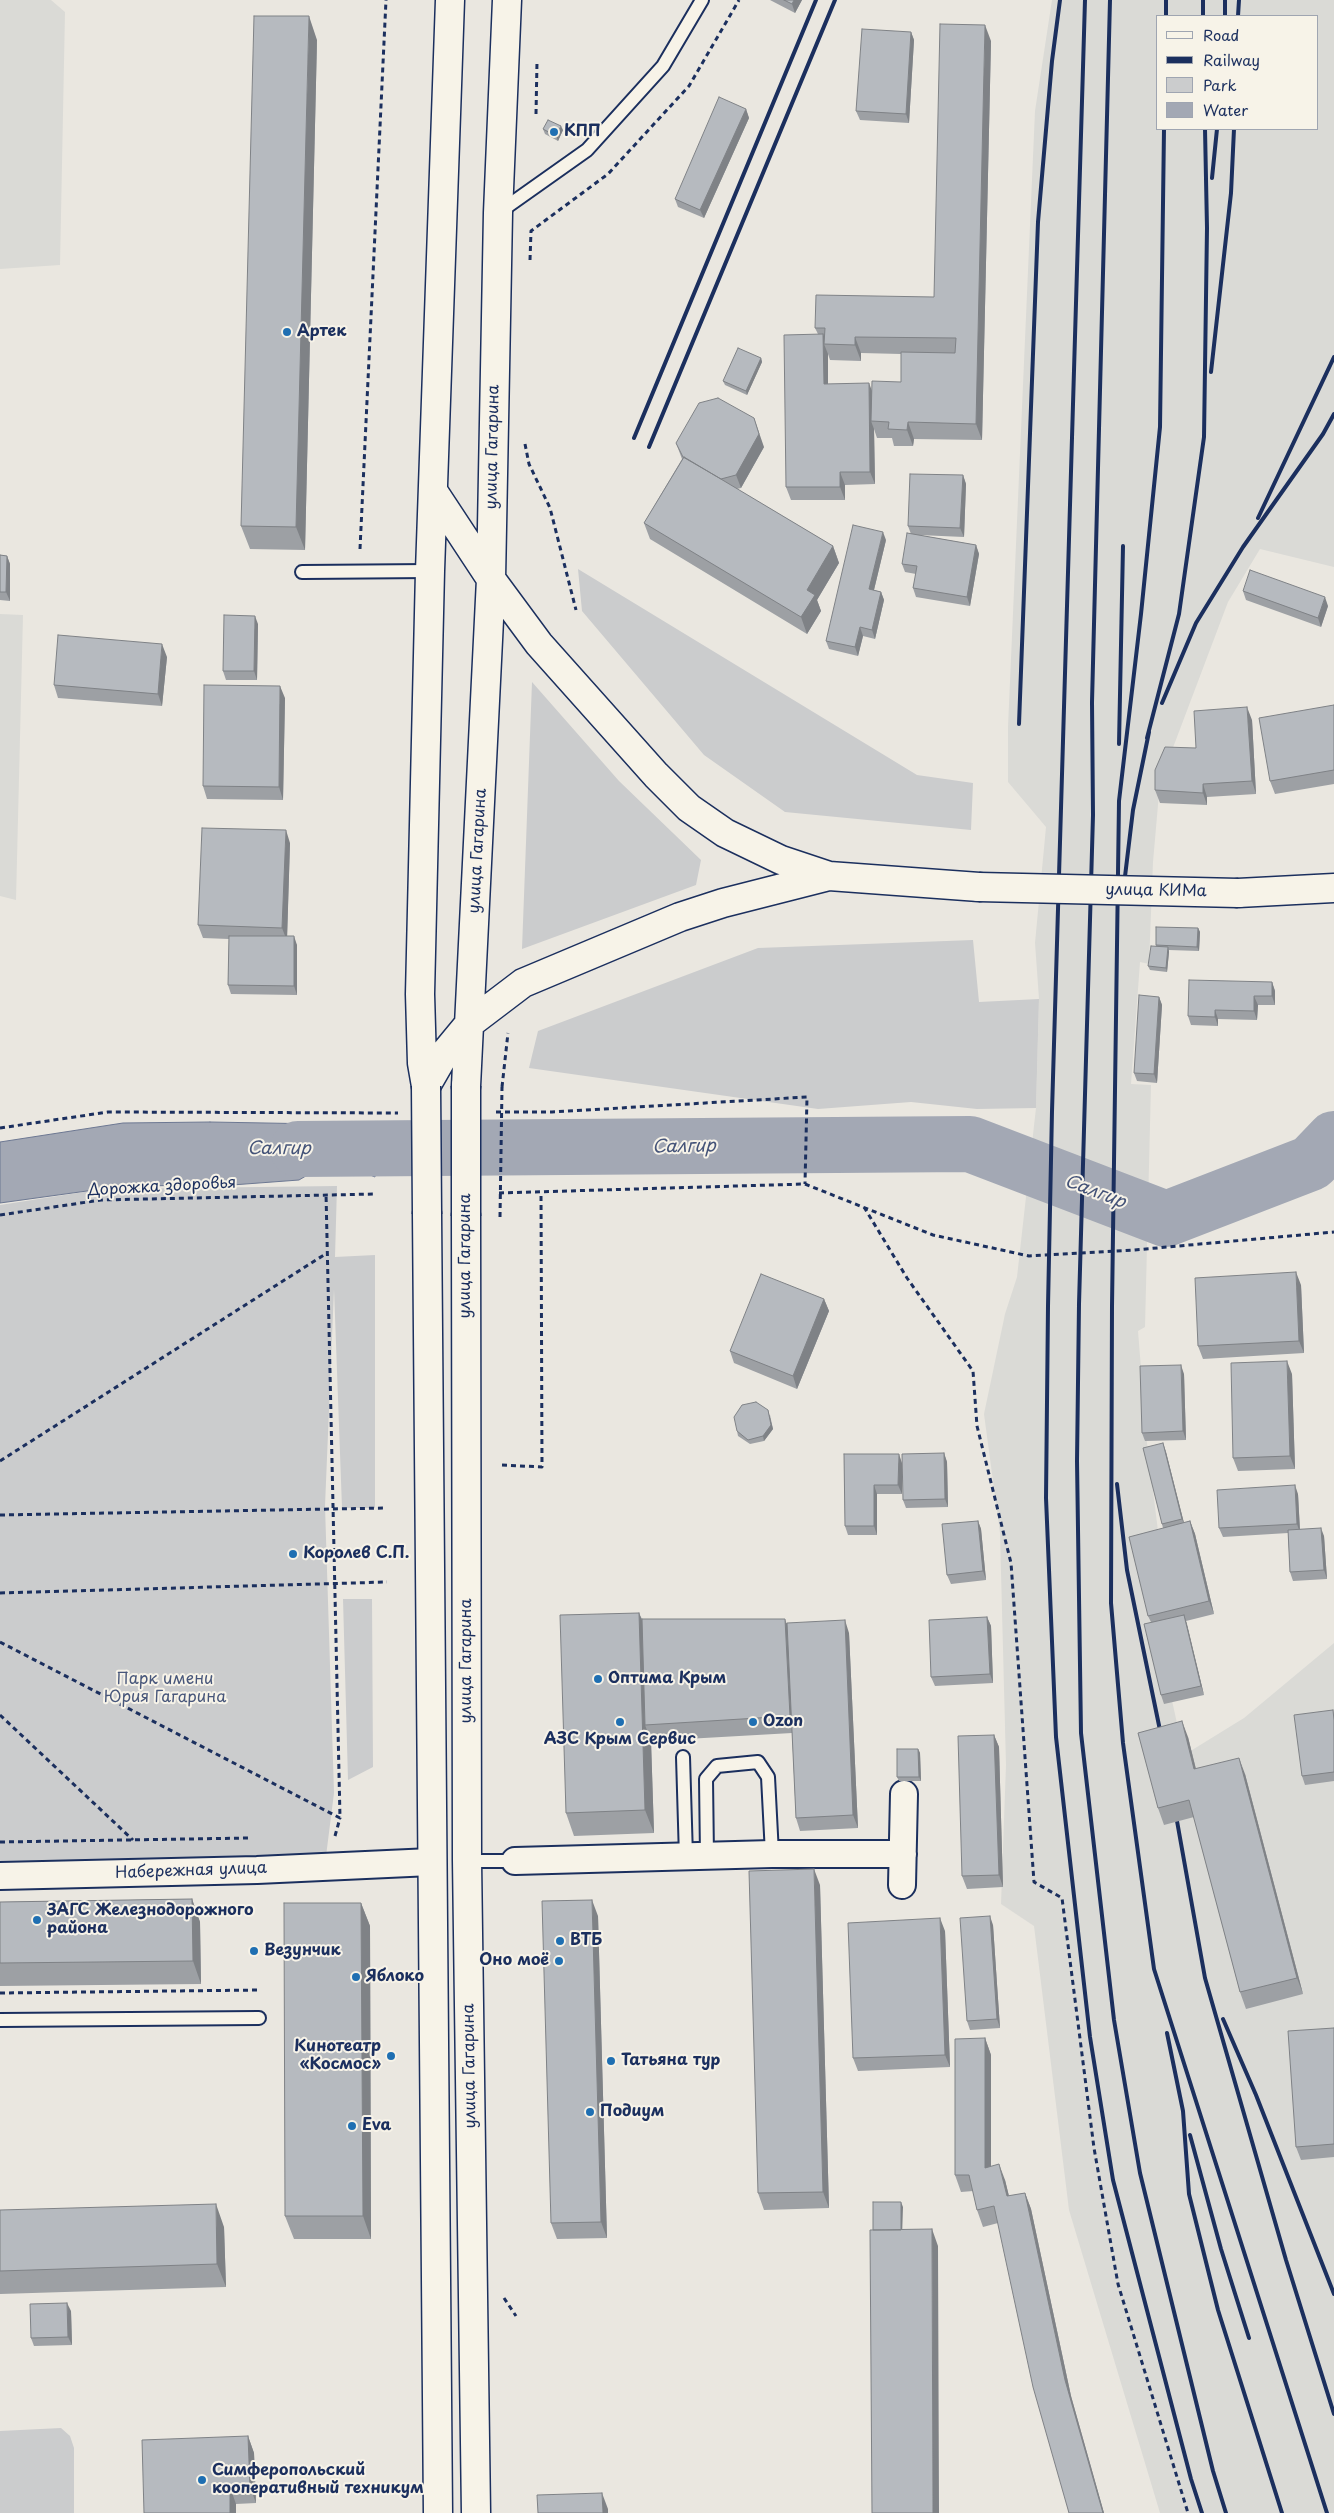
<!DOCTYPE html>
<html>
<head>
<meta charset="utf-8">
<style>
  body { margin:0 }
  #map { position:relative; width:1334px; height:2513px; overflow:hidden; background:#eae7e0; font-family:"Playpen Sans",sans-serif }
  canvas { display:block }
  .legend { position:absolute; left:1156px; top:15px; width:162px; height:115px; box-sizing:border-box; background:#f7f3e8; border:1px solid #9fa5b1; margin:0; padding:6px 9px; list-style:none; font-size:15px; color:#1b2f5e }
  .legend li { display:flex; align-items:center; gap:10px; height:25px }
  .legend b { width:25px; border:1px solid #9fa5b1 }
</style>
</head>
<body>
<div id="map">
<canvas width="1334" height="2513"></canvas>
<ul class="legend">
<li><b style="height:6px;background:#f7f3e8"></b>Road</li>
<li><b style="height:6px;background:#1b2f5e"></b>Railway</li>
<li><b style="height:14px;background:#cbcccd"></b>Park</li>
<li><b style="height:14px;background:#a3a8b4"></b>Water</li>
</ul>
</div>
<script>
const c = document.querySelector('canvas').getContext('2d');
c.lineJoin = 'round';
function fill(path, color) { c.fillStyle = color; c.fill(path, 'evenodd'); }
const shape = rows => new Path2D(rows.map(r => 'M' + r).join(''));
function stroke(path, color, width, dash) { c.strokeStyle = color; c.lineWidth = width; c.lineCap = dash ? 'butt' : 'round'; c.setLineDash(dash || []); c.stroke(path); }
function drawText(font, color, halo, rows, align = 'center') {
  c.font = font + ' "Playpen Sans",sans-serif'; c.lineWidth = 4; c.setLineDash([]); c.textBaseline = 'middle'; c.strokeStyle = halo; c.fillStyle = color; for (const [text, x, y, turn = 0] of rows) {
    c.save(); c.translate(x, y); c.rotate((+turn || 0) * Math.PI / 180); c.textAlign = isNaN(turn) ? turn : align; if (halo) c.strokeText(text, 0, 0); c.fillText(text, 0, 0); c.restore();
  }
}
const built = shape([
  [0,0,51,0,65,12,60,265,0,269],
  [1052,0,1334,0,1334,567,1260,549,1228,602,1160,782,1153,862,1149,964,1140,962,1131,1084,1151,1085,1145,1327,1138,1331,1147,1443,1162,1563,1143,1569,1184,1755,1244,1718,1334,1643,1334,2513,1160,2513,1069,2210,1034,1926,1001,1904,1006,1765,1000,1533,984,1414,1005,1314,1017,1277,1036,1108,1039,999,1035,943,1046,827,1008,782,1008,727,1035,111],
  [1158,16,1318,16,1318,129,1158,129],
  [0,614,23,615,16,900,0,896]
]);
const green = shape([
  [578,569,917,775,973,783,971,830,785,812,704,755,582,611],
  [532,682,619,781,701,860,696,885,522,949],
  [973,940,979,1002,1039,999,1036,1108,977,1109,911,1102,818,1109,529,1068,538,1031,758,948],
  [337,1186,335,1257,375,1255,375,1508,342,1508,334,1289,325,1506,334,1793,325,1864,0,1866,0,1205,103,1189],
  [343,1599,372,1599,373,1767,348,1780],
  [61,2428,70,2436,74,2448,74,2513,0,2513,0,2431]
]);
const water = shape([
  [210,1122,376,1125,375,1177,346,1165,328,1163,299,1180,232,1185,123,1186,0,1203,0,1142,123,1123,210,1122]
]);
const pier = shape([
  [377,1123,378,1177,376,1180]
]);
const river = shape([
  [298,1149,970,1144,1166,1219,1311,1163,1334,1139]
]);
const path = shape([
  [536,114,537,62],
  [530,260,531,231,608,174,689,86,739,0],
  [525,444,529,464,550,508,576,610],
  [360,549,386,0],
  [502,1087,508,1033],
  [496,1112,552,1112,807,1097,805,1184],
  [0,1128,108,1112,398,1113],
  [499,1193,805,1184,933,1235,1029,1256,1134,1250,1334,1232],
  [864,1207,907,1278,973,1371,977,1426,1011,1563,1034,1882,1062,1898,1094,2148,1118,2284,1188,2513],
  [0,1215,101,1200,375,1194],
  [0,1461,327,1253],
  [502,1465,542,1467,541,1192],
  [0,1515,386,1508],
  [0,1593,387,1582],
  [0,1642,340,1818,326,1193],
  [0,1715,133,1840],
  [335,1836,340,1818],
  [0,1842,249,1838],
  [0,1993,259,1990],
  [504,2298,516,2316]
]);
const service = shape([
  [498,213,587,150,663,66,702,0],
  [302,572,430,571],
  [683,1757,686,1857],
  [707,1856,706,1779,717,1766,758,1762,768,1777,772,1854],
  [467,1861,515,1861],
  [0,2020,259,2018]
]);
const minor = shape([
  [515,1861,772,1854,903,1854],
  [0,1876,257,1870,431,1862],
  [902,1885,904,1794]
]);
const primary = shape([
  [433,491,491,579,539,644,656,775,689,808,725,833,781,860,829,876,979,887],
  [1238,893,1334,888],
  [426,1086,422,1063,420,994,430,571,450,0],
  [426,1086,445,1053,469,1024,523,983,680,917,723,903,829,876],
  [466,1086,491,579,498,213,507,0],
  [427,1214,438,2513],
  [466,1216,467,1860,476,2513]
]);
const rail = shape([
  [1085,0,1052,1111,1048,1306,1046,1498,1056,1737,1090,2037,1113,2180,1191,2479,1202,2513],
  [1110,0,1092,702,1093,815,1079,1304,1077,1461,1081,1733,1114,2020,1140,2173,1213,2471,1226,2513],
  [1166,16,1166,0],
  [1203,16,1203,0],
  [1225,16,1225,0],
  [1238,16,1239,0],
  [1164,129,1160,427,1141,614,1119,801,1112,1306,1111,1603,1123,1743,1154,1969,1327,2513],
  [1212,178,1217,129],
  [1211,372,1231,193,1234,129],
  [634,438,816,0],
  [649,447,835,0],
  [1258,518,1334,357],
  [1162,703,1196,623,1243,547,1323,434,1334,414],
  [1019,724,1038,222,1052,61,1060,0],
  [1147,738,1179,614,1204,437,1207,228,1205,129],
  [1119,744,1123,546],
  [1123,893,1133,810,1149,732],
  [1117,1484,1127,1570,1162,1740],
  [1177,1821,1205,1978,1286,2260,1334,2414],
  [1223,2019,1256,2095,1334,2294],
  [1167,2033,1183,2111,1189,2194,1218,2310,1282,2513],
  [1190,2135,1221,2249,1249,2338]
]);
const pathBridge = shape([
  [500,1217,502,1087]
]);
const primaryBridge = shape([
  [979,887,1238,893],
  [426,1086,427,1214],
  [466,1086,466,1216]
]);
const wall = shape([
  [770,0,802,0,795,13],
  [911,32,914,40,909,123,860,120,856,111],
  [317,40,305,550,250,549,241,526],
  [991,41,982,440,914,439,913,446,894,446,892,438,877,438,874,429,875,484,845,485,845,500,791,500,786,487,818,334,815,328,934,297],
  [861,353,901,354,901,382,872,392,828,384,828,354,830,360,861,361],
  [746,109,749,118,704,218,678,207,675,199],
  [543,129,563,130,558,141,545,134],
  [761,358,762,362,747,395,725,385,723,381],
  [676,443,764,447,741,488,737,489,833,546,839,563,817,600,821,611,807,634,650,539,644,523,682,459],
  [963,475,966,484,964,537,919,535,976,545,979,554,970,606,916,597,913,588,916,574,905,572,902,564,911,534,908,526],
  [886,540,874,590,881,592,884,600,875,639,863,636,858,656,829,649,826,641],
  [0,555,7,556,10,564,10,601,0,600],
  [1243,591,1328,606,1321,627,1246,600],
  [258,624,257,680,226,680,223,671],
  [167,657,162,706,58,698,54,685],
  [285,698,283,800,207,799,203,786],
  [1334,705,1334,784,1275,794,1270,781],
  [1252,720,1256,794,1207,797,1207,805,1160,803,1155,790,1196,748],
  [290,843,287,936,297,945,297,995,231,994,228,985,229,939,203,938,198,925],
  [1198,928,1200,932,1199,951,1169,950,1169,952,1167,972,1150,970,1148,966,1156,945],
  [1272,982,1275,991,1275,1005,1258,1005,1257,1020,1218,1019,1218,1026,1191,1025,1188,1016],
  [1159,997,1162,1005,1157,1083,1137,1081,1134,1073],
  [1301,1285,1304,1353,1203,1359,1198,1346],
  [824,1299,829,1311,797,1389,734,1363,730,1351],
  [1184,1374,1186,1440,1145,1441,1142,1433],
  [1292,1374,1295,1469,1238,1471,1233,1458],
  [770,1415,773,1429,764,1441,750,1444,738,1436,737,1431],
  [1163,1443,1166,1452,1184,1523,1190,1521,1195,1534,1214,1614,1186,1621,1204,1695,1164,1704,1161,1695,1151,1622,1148,1616,1163,1528,1162,1524],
  [944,1453,947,1462,948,1507,906,1508,903,1500],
  [844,1454,902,1463,902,1494,877,1494,877,1535,848,1535,845,1526],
  [1298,1494,1300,1529,1324,1536,1327,1579,1293,1581,1290,1572,1288,1533,1223,1537,1219,1528],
  [978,1521,981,1529,986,1580,951,1584,947,1575],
  [639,1613,642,1619,787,1623,849,1633,858,1828,800,1831,796,1818,792,1733,651,1741,654,1833,574,1836,566,1813],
  [987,1617,991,1626,993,1683,935,1686,931,1677],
  [1333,1710,1334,1714,1334,1781,1305,1785,1302,1776],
  [994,1735,999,1747,1003,1887,967,1889,962,1876],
  [1188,1737,1196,1769,1245,1774,1303,1994,1246,2009,1240,1992,1194,1817,1164,1825,1158,1808],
  [918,1749,920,1753,921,1781,899,1781,897,1777],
  [820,1885,829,2208,764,2210,758,2193],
  [192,1899,200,1922,201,1984,0,1986,0,1902],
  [361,1903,370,1926,371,2239,294,2239,285,2216],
  [598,1916,607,2238,557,2239,551,2223],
  [993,1925,1000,2028,970,2030,967,2021],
  [945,1931,950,2067,858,2071,853,2058],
  [1334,2028,1334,2157,1301,2160,1296,2147],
  [985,2038,991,2055,991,2166,1005,2180,1009,2196,1025,2193,1031,2209,1071,2396,1104,2513,1069,2513,998,2223,983,2227,977,2210,973,2191,961,2192,955,2175],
  [0,2210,224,2227,226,2287,0,2294],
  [71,2311,72,2345,34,2346,31,2338],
  [248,2436,254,2453,256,2503,236,2504,236,2513,144,2513]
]);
const shadedWall = shape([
  [794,0,802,0,795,13,792,4],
  [309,16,317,40,305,550,296,527],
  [985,25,991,41,982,440,976,424],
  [911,32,914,40,909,123,906,114],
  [746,109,749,118,704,218,700,210],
  [561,126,563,130,558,141,556,136],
  [823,334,827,344,824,344,828,354,828,396,824,384],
  [855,337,861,353,861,361,855,345],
  [761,358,762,362,747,395,746,391],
  [869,383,874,396,871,421,874,429,875,484,870,472],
  [754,418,764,447,741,488,736,475],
  [908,422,914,439,913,446,907,430],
  [840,472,845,485,845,500,840,487],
  [963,475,966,484,964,537,960,528],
  [883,532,886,540,872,598,869,589],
  [976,545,979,554,970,606,967,597],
  [833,546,839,563,817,600,821,611,807,634,801,617,807,590],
  [7,556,10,564,10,601,6,592],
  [881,592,884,600,875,639,872,630],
  [1325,597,1328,606,1321,627,1318,618],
  [255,616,258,624,257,680,254,671],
  [860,627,863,636,858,656,855,647],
  [162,644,167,657,162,706,158,694],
  [280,686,285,698,283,800,279,787],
  [1247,707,1252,720,1256,794,1252,781],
  [1203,784,1207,797,1207,805,1203,793],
  [286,830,290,843,287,941,282,928],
  [1198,928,1200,932,1199,951,1197,947],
  [294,936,297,945,297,995,294,986],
  [1168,947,1169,952,1167,972,1166,968],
  [1272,982,1275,991,1275,1005,1272,996],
  [1254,996,1258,1005,1257,1020,1254,1011],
  [1159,997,1162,1005,1157,1083,1154,1074],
  [1215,1010,1218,1019,1218,1026,1215,1017],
  [1296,1272,1301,1285,1304,1353,1299,1341],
  [824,1299,829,1311,797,1389,793,1376],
  [1287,1361,1292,1374,1295,1469,1290,1456],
  [1181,1365,1184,1374,1186,1440,1183,1431],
  [768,1410,773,1429,764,1441,763,1436],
  [1163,1443,1166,1452,1185,1527,1182,1519],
  [944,1453,947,1462,948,1507,945,1499],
  [899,1454,902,1463,902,1494,898,1485],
  [874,1485,877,1494,877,1535,874,1526],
  [1295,1485,1298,1494,1300,1533,1297,1524],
  [978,1521,981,1529,986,1580,983,1571],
  [1190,1521,1195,1534,1214,1614,1209,1601],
  [1321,1528,1324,1536,1327,1579,1324,1570],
  [639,1613,648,1636,645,1725,651,1741,654,1833,645,1810],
  [1184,1615,1187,1624,1204,1695,1201,1686],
  [987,1617,991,1626,993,1683,990,1674],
  [785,1619,791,1636,796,1732,790,1716],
  [845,1620,849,1633,858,1828,853,1815],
  [1182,1721,1188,1737,1200,1786,1194,1769],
  [994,1735,999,1747,1003,1887,999,1875],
  [918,1749,920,1753,921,1781,919,1777],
  [1239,1758,1245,1774,1303,1994,1297,1978],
  [814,1869,820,1885,829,2208,823,2192],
  [192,1899,200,1922,201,1984,193,1961],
  [592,1900,598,1916,607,2238,601,2222],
  [361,1903,370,1926,371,2239,363,2216],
  [990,1916,993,1925,1000,2028,997,2019],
  [940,1918,945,1931,950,2067,945,2055],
  [985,2038,991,2055,991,2184,985,2168],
  [999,2164,1005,2180,1013,2213,1007,2196],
  [1025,2193,1031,2209,1071,2396,1104,2513,1103,2513,1065,2380],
  [901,2202,903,2207,902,2237,901,2232],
  [216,2204,224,2227,226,2287,217,2264],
  [932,2229,938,2246,939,2513,933,2513],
  [67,2303,71,2311,72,2345,68,2337],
  [248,2436,254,2453,256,2503,250,2487],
  [230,2487,236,2504,236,2513,230,2513],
  [602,2493,608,2509,608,2513,603,2513]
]);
const building = shape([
  [784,0,794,0,792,4,784,0],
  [254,16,309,16,296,527,241,526,254,16],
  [940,24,985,25,976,424,908,422,907,430,888,429,889,422,871,421,872,381,901,382,901,352,955,353,956,338,855,337,855,345,824,344,825,328,815,328,816,295,934,297,940,24],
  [862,29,911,32,906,114,856,111,862,29],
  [719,97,746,109,700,210,675,199,719,97],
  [548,120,561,126,556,136,543,129,548,120],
  [823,334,824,384,869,383,870,472,840,472,840,487,786,487,784,335,823,334],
  [738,348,761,358,746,391,723,381,738,348],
  [718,398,754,418,759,434,736,475,721,479,683,457,676,443,699,403,718,398],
  [684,457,833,546,807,590,815,595,801,617,644,523,684,457],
  [910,474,963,475,960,528,908,526,910,474],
  [853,525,883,532,869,589,881,592,872,630,860,627,855,647,826,641,853,525],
  [907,533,976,545,967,597,913,588,917,566,902,564,907,533],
  [0,555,7,556,6,592,0,592,0,555],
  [1250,570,1325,597,1318,618,1243,591,1250,570],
  [224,615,255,616,254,671,223,671,224,615],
  [58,635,162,644,158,694,54,685,58,635],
  [204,685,280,686,279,787,203,786,204,685],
  [1334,705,1334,770,1270,781,1259,718,1334,705],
  [1247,707,1252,781,1203,784,1203,793,1155,790,1155,770,1165,747,1196,748,1194,711,1247,707],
  [202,828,286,830,282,928,198,925,202,828],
  [1156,927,1198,928,1197,947,1156,945,1156,927],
  [229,936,294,936,294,986,228,985,229,936],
  [1151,946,1168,947,1166,968,1148,966,1151,946],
  [1189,980,1272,982,1272,996,1254,996,1254,1011,1215,1010,1215,1017,1188,1016,1189,980],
  [1139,995,1159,997,1154,1074,1134,1073,1139,995],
  [1296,1272,1299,1341,1198,1346,1195,1278,1296,1272],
  [761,1274,824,1299,793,1376,730,1351,761,1274],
  [1287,1361,1290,1456,1233,1458,1231,1363,1287,1361],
  [1181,1365,1183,1431,1142,1433,1140,1366,1181,1365],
  [756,1402,768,1410,771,1425,763,1436,748,1440,737,1431,734,1417,742,1405,756,1402],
  [1163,1443,1182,1519,1162,1524,1143,1448,1163,1443],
  [944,1453,945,1499,903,1500,902,1454,944,1453],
  [844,1454,899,1454,898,1485,874,1485,874,1526,845,1526,844,1454],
  [1295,1485,1297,1524,1219,1528,1217,1490,1295,1485],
  [978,1521,983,1571,947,1575,942,1524,978,1521],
  [1190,1521,1209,1601,1148,1616,1129,1537,1190,1521],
  [1321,1528,1324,1570,1290,1572,1288,1530,1321,1528],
  [639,1613,645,1810,566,1813,560,1615,639,1613],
  [1184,1615,1201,1686,1161,1695,1144,1624,1184,1615],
  [987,1617,990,1674,931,1677,929,1620,987,1617],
  [642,1619,785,1619,790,1716,645,1725,642,1619],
  [845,1620,853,1815,796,1818,787,1623,845,1620],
  [1333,1710,1334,1720,1334,1772,1302,1776,1294,1715,1333,1710],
  [1182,1721,1194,1769,1239,1758,1297,1978,1240,1992,1189,1800,1158,1808,1138,1733,1182,1721],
  [994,1735,999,1875,962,1876,958,1736,994,1735],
  [897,1749,918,1749,919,1777,897,1777,897,1749],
  [814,1869,823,2192,758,2193,749,1871,814,1869],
  [192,1899,193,1961,0,1963,0,1902,192,1899],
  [592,1900,601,2222,551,2223,542,1901,592,1900],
  [284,1903,361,1903,363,2216,285,2216,284,1903],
  [990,1916,997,2019,967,2021,960,1918,990,1916],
  [940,1918,945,2055,853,2058,848,1923,940,1918],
  [1334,2028,1334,2144,1296,2147,1288,2031,1334,2028],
  [985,2038,985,2168,999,2164,1007,2196,1025,2193,1065,2380,1103,2513,1069,2513,1033,2387,994,2206,977,2210,969,2175,955,2175,955,2039,985,2038],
  [873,2202,901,2202,901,2230,873,2230,873,2202],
  [216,2204,217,2264,0,2271,0,2210,216,2204],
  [932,2229,933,2513,872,2513,870,2230,932,2229],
  [67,2303,68,2337,31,2338,30,2304,67,2303],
  [248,2436,250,2487,230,2487,230,2513,144,2513,142,2440,248,2436],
  [602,2493,603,2513,538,2513,537,2495,602,2493]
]);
const markers = [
  [554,132,5,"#1f6fb2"],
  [287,332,5,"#1f6fb2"],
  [293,1554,5,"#1f6fb2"],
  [598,1679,5,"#1f6fb2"],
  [620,1722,5,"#1f6fb2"],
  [753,1722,5,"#1f6fb2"],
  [37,1920,5,"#1f6fb2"],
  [560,1941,5,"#1f6fb2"],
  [254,1951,5,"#1f6fb2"],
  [559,1961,5,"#1f6fb2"],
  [356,1977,5,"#1f6fb2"],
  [391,2056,5,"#1f6fb2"],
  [611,2061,5,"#1f6fb2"],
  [590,2112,5,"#1f6fb2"],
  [352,2126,5,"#1f6fb2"],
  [202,2480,5,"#1f6fb2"]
];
const poiNames = [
  ["КПП",564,132],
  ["Артек",297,332],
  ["Королев С.П.",303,1554],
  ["Оптима Крым",608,1679],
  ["Ozon",763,1722],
  ["АЗС Крым Сервис",620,1740,"center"],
  ["ЗАГС Железнодорожного",47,1911],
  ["района",47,1929],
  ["ВТБ",570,1941],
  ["Везунчик",264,1951],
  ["Оно моё",549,1961,"right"],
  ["Яблоко",366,1977],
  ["Кинотеатр",381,2047,"right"],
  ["«Космос»",381,2065,"right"],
  ["Татьяна тур",621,2061],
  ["Подиум",600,2112],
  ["Eva",362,2126],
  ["Симферопольский",212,2471],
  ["кооперативный техникум",212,2489]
];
const streetNames = [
  ["улица Гагарина",493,447,-89],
  ["улица Гагарина",478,851,-87],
  ["улица КИМа",1156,891,1],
  ["Дорожка здоровья",162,1187,-3],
  ["улица Гагарина",466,1256,-90],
  ["улица Гагарина",467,1661,-90],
  ["Набережная улица",191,1871,-2],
  ["улица Гагарина",470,2066,-91]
];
const parkNames = [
  ["Парк имени",165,1680],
  ["Юрия Гагарина",165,1698]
];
const waterNames = [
  ["Салгир",684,1147,-1],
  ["Салгир",279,1149],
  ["Салгир",1095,1192,21]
];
fill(built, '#dadad6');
fill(green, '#cbcccd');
fill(water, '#a3a8b4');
stroke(water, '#6d7892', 1);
fill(pier, '#eae7e0');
stroke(river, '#a3a8b4', 56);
stroke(service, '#1b2f5e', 16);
stroke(minor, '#1b2f5e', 30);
stroke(primary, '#1b2f5e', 31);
stroke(path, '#1b2f5e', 3, [5, 4]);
stroke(service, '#f7f3e8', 12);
stroke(minor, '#f7f3e8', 26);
stroke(primary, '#f7f3e8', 28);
stroke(rail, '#1b2f5e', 4);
stroke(primaryBridge, '#1b2f5e', 31, []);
stroke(pathBridge, '#1b2f5e', 3, [5, 4]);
stroke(primaryBridge, '#f7f3e8', 28);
fill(wall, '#9da0a4');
fill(shadedWall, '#7f8286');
fill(building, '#b6babf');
stroke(building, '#7f8286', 1);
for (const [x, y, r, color] of markers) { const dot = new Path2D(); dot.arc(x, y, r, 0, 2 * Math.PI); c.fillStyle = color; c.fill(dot); stroke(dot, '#f7f3e8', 2); }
drawText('bold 16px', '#1b2f5e', '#f7f3e8', poiNames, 'left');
drawText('16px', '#1b2f5e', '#f7f3e8', streetNames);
drawText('16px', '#47567a', '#f7f3e8', parkNames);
drawText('italic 18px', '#445378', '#f7f3e8', waterNames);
</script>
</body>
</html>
